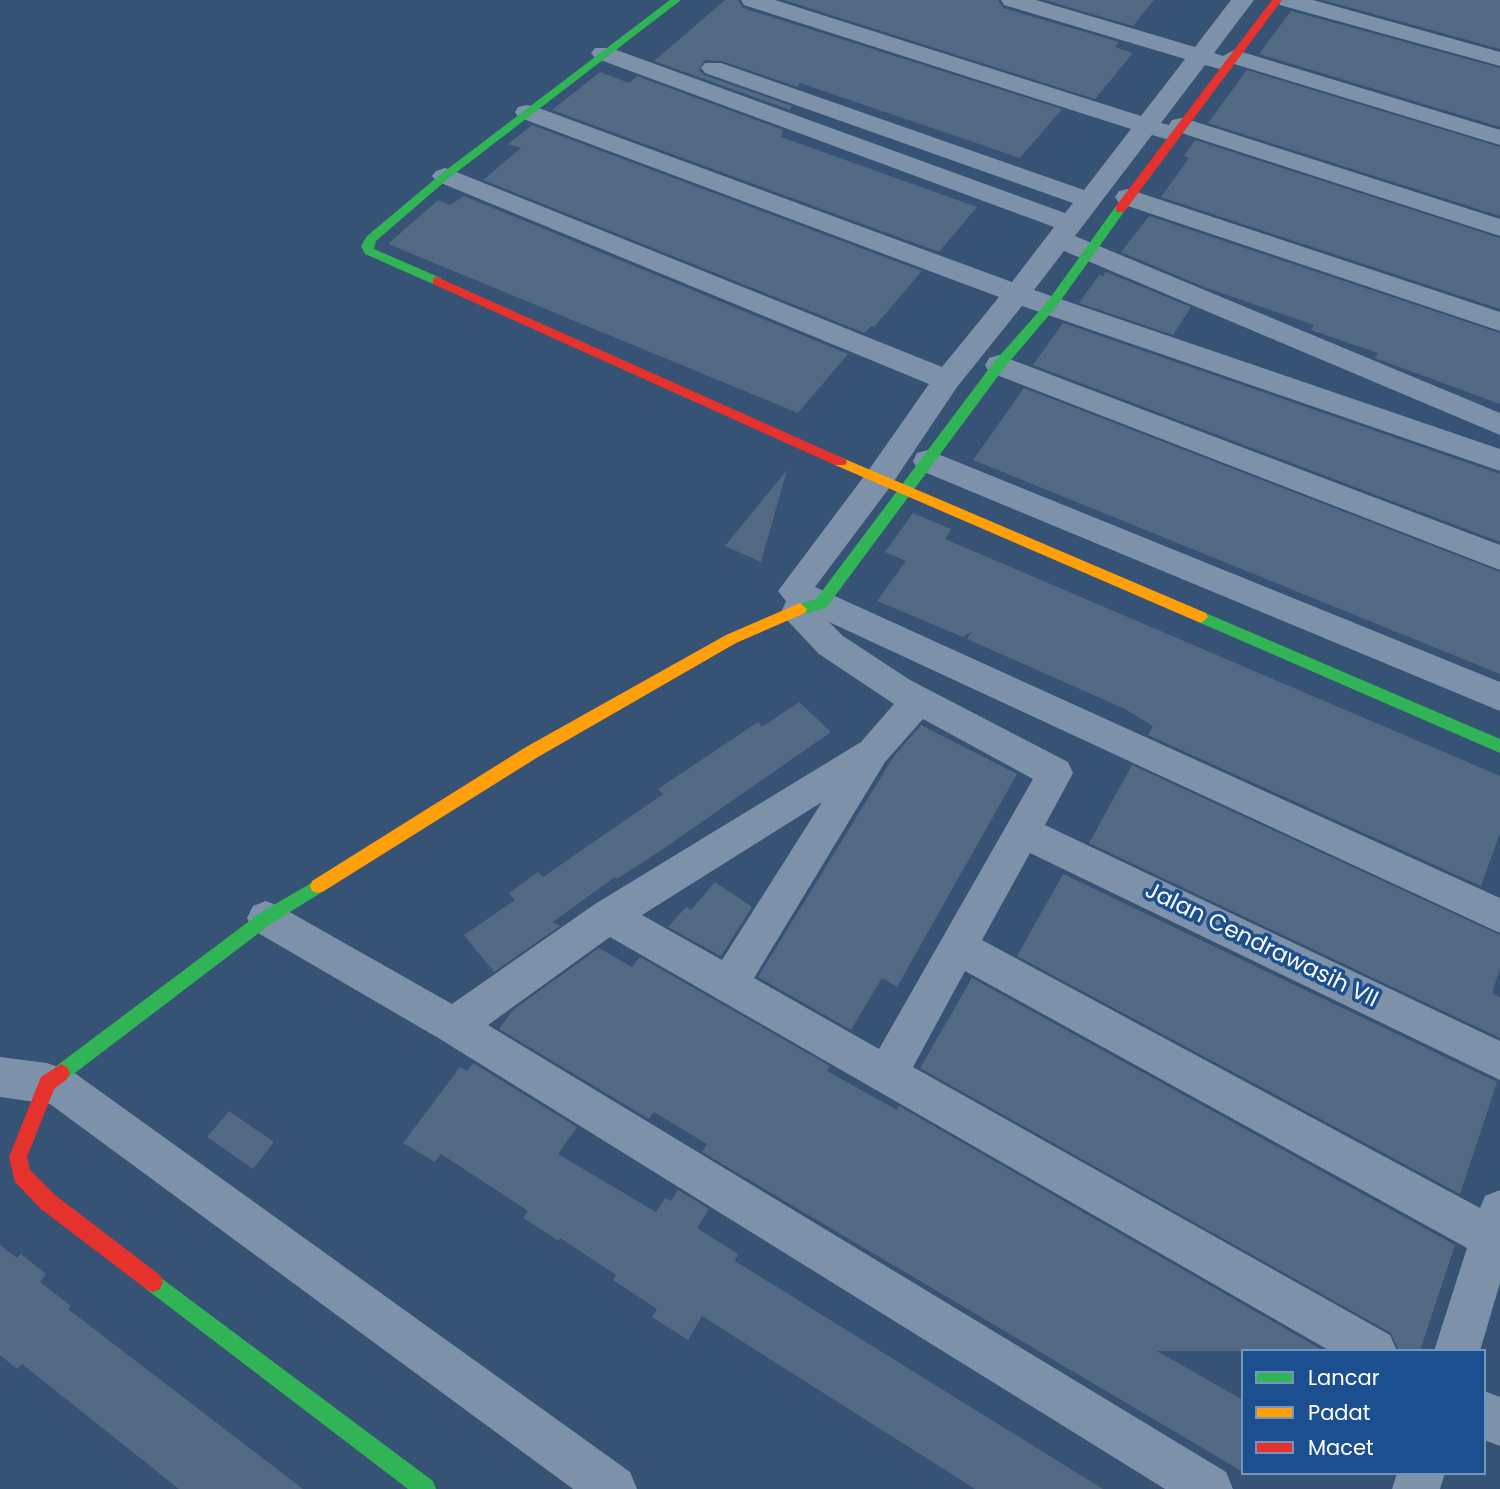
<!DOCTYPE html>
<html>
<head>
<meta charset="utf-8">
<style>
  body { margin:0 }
  #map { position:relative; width:1500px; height:1489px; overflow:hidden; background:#365274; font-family:Poppins,sans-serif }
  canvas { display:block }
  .legend { position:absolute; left:1241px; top:1349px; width:245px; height:126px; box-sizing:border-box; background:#1b4f8f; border:2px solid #7695bc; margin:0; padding:9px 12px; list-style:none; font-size:21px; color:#fff }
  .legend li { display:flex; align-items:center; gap:14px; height:35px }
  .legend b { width:35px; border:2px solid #7695bc }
</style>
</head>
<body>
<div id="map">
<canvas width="1500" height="1489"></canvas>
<ul class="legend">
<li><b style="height:9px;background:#30b455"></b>Lancar</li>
<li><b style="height:9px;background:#ff9f0a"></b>Padat</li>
<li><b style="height:9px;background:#e5322d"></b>Macet</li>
</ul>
</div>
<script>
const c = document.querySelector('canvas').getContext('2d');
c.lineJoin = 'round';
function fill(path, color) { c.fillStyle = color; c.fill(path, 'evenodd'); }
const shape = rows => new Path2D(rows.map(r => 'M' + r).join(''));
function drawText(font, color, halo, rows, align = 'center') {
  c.font = font + ' Poppins,sans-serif'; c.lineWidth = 7; c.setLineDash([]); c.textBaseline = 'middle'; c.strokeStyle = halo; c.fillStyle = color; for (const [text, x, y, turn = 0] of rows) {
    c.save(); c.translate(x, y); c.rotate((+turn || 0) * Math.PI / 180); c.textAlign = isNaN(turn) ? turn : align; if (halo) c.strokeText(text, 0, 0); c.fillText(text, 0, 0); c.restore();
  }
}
const building = shape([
  [725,0,738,0,743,8,1062,109,1020,158,800,83,798,87,722,61,705,60,699,70,704,75,792,106,790,110,654,61],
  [784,0,998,0,1003,8,1119,42,1115,47,1133,53,1095,99],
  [1045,0,1154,0,1133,26],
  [1323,0,1500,0,1500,49],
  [1291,11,1500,68,1500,127,1259,54],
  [1247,70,1500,147,1500,216,1208,123],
  [600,72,629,83,637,76,783,130,781,137,977,207,939,252,552,110],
  [532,125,922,271,874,327,871,326,865,333,483,180,521,148,508,144],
  [1195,140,1500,238,1500,309,1161,197,1189,158,1184,156],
  [464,196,848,354,798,413,388,244,438,200,450,205],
  [1149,216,1500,333,1500,404,1375,358,1378,353,1311,330,1314,325,1204,287,1121,252],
  [1106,272,1191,307,1173,335,1079,303,1099,275,1103,276],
  [1063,323,1500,474,1500,542,1033,365],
  [1024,388,1500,572,1500,674,973,460],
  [787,470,761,562,725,546],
  [913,513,951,529,945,539,1500,776,1500,833,1481,886,1148,735,1153,726,1125,709,967,639,972,631,963,637,877,601,906,561,885,552],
  [799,702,831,732,663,849,617,879,615,877,553,922,560,926,494,972,464,935,515,900,509,893,538,872,543,877,663,794,658,789,758,722,762,727],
  [921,725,1017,774,897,987,882,978,851,1030,758,977,894,756],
  [1132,765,1500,935,1500,969,1492,993,1500,997,1500,1038,1089,843],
  [1063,874,1497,1082,1460,1194,1017,956],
  [715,882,752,907,721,956,668,927,686,907,691,910],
  [599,948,632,967,640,957,830,1066,827,1071,897,1110,899,1106,1324,1351,1157,1351,1243,1400,1243,1472,702,1152,707,1144,654,1112,649,1119,499,1029,513,1010],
  [972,978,1455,1245,1420,1351,1399,1351,1391,1333,920,1068],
  [473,1063,577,1127,558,1154,656,1212,665,1198,671,1201,678,1190,709,1209,697,1228,738,1254,735,1261,1103,1489,975,1489,702,1316,688,1340,652,1317,657,1309,613,1280,616,1275,560,1238,559,1241,523,1218,528,1211,441,1154,435,1162,403,1143,460,1067,467,1071],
  [229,1111,274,1142,253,1169,207,1137],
  [0,1245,17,1258,21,1254,46,1274,40,1282,71,1306,68,1309,303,1489,179,1489,22,1364,17,1369,0,1355]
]);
const street = shape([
  [741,0,775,0,1141,116,1185,59,1004,5,1001,0,1036,0,1195,47,1231,0,1254,0,1214,53,1223,56,1234,50,1242,52,1500,130,1500,145,1231,63,1220,69,1205,65,1161,123,1169,125,1172,120,1181,118,1190,120,1500,219,1500,236,1178,132,1175,137,1166,139,1152,135,1075,236,1500,413,1500,435,1064,251,1034,290,1500,449,1500,471,1022,306,957,387,890,487,815,587,1500,898,1500,933,829,622,843,636,910,680,1068,762,1073,773,1045,825,1500,1041,1500,1080,1030,853,982,940,1480,1208,1485,1196,1500,1190,1500,1283,1480,1351,1434,1351,1467,1248,965,971,913,1067,1390,1335,1397,1351,1330,1351,610,937,488,1025,1226,1472,1233,1489,1165,1489,440,1039,253,930,247,918,253,906,266,901,279,906,452,1004,595,904,861,742,894,704,819,654,786,619,782,610,786,601,778,591,868,471,929,384,436,181,432,176,436,171,445,168,454,171,942,367,999,297,518,117,515,112,518,107,527,105,536,107,1012,282,1054,227,595,58,591,53,595,48,611,48,1065,213,1073,203,705,73,701,68,705,63,721,63,1084,190,1131,129,744,5,741,0],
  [923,719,1033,779,879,1049,754,978,885,762,923,719],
  [822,802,722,960,642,915,822,802],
  [1277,0,1313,0,1500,52,1500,66,1280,5,1277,0],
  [1128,189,1500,312,1500,331,1119,203,1115,197,1119,191,1128,189],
  [999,355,1500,545,1500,570,989,372,985,365,989,358,999,355],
  [928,450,1500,682,1500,711,917,469,913,461,917,453,928,450],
  [0,1057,47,1063,76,1074,630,1472,637,1489,573,1489,50,1104,0,1097,0,1057],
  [1484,1391,1500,1397,1500,1446,1484,1440,1484,1391],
  [1397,1473,1445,1473,1440,1489,1392,1489,1397,1473]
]);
const fast = shape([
  [670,0,681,0,449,178,376,241,374,249,441,278,441,284,433,284,365,254,361,246,367,236,441,174,670,0],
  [1120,205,1126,209,1056,307,1004,368,826,608,800,615,795,613,793,609,795,605,816,599,994,362,1048,301,1116,206,1120,205],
  [1201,611,1500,739,1500,753,1196,621,1194,617,1201,611],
  [318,879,324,881,326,886,324,891,272,923,67,1079,61,1082,55,1079,52,1073,55,1067,260,913,318,879],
  [153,1272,433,1481,436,1489,408,1489,146,1289,143,1282,146,1275,153,1272]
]);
const slow = shape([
  [840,457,1206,613,1208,617,1201,623,1196,621,835,465,833,462,835,459,840,457],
  [800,603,807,609,805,613,736,643,538,757,324,891,318,893,312,891,310,886,312,881,526,747,726,635,800,603]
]);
const jam = shape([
  [1272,0,1282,0,1124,212,1116,212,1116,206,1272,0],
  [437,277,845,459,847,462,845,465,835,465,433,284,433,278,437,277],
  [61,1064,67,1067,70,1073,67,1079,54,1089,27,1157,30,1170,55,1195,160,1275,163,1282,160,1289,153,1292,146,1289,41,1209,15,1182,9,1157,41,1077,61,1064]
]);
const streetNames = [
  ["Jalan Cendrawasih VII",1261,946,26]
];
fill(building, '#526984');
fill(street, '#7d92a8');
fill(fast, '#30b455');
fill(slow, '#ff9f0a');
fill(jam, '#e5322d');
drawText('23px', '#fff', '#1b4f8f', streetNames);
</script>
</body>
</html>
